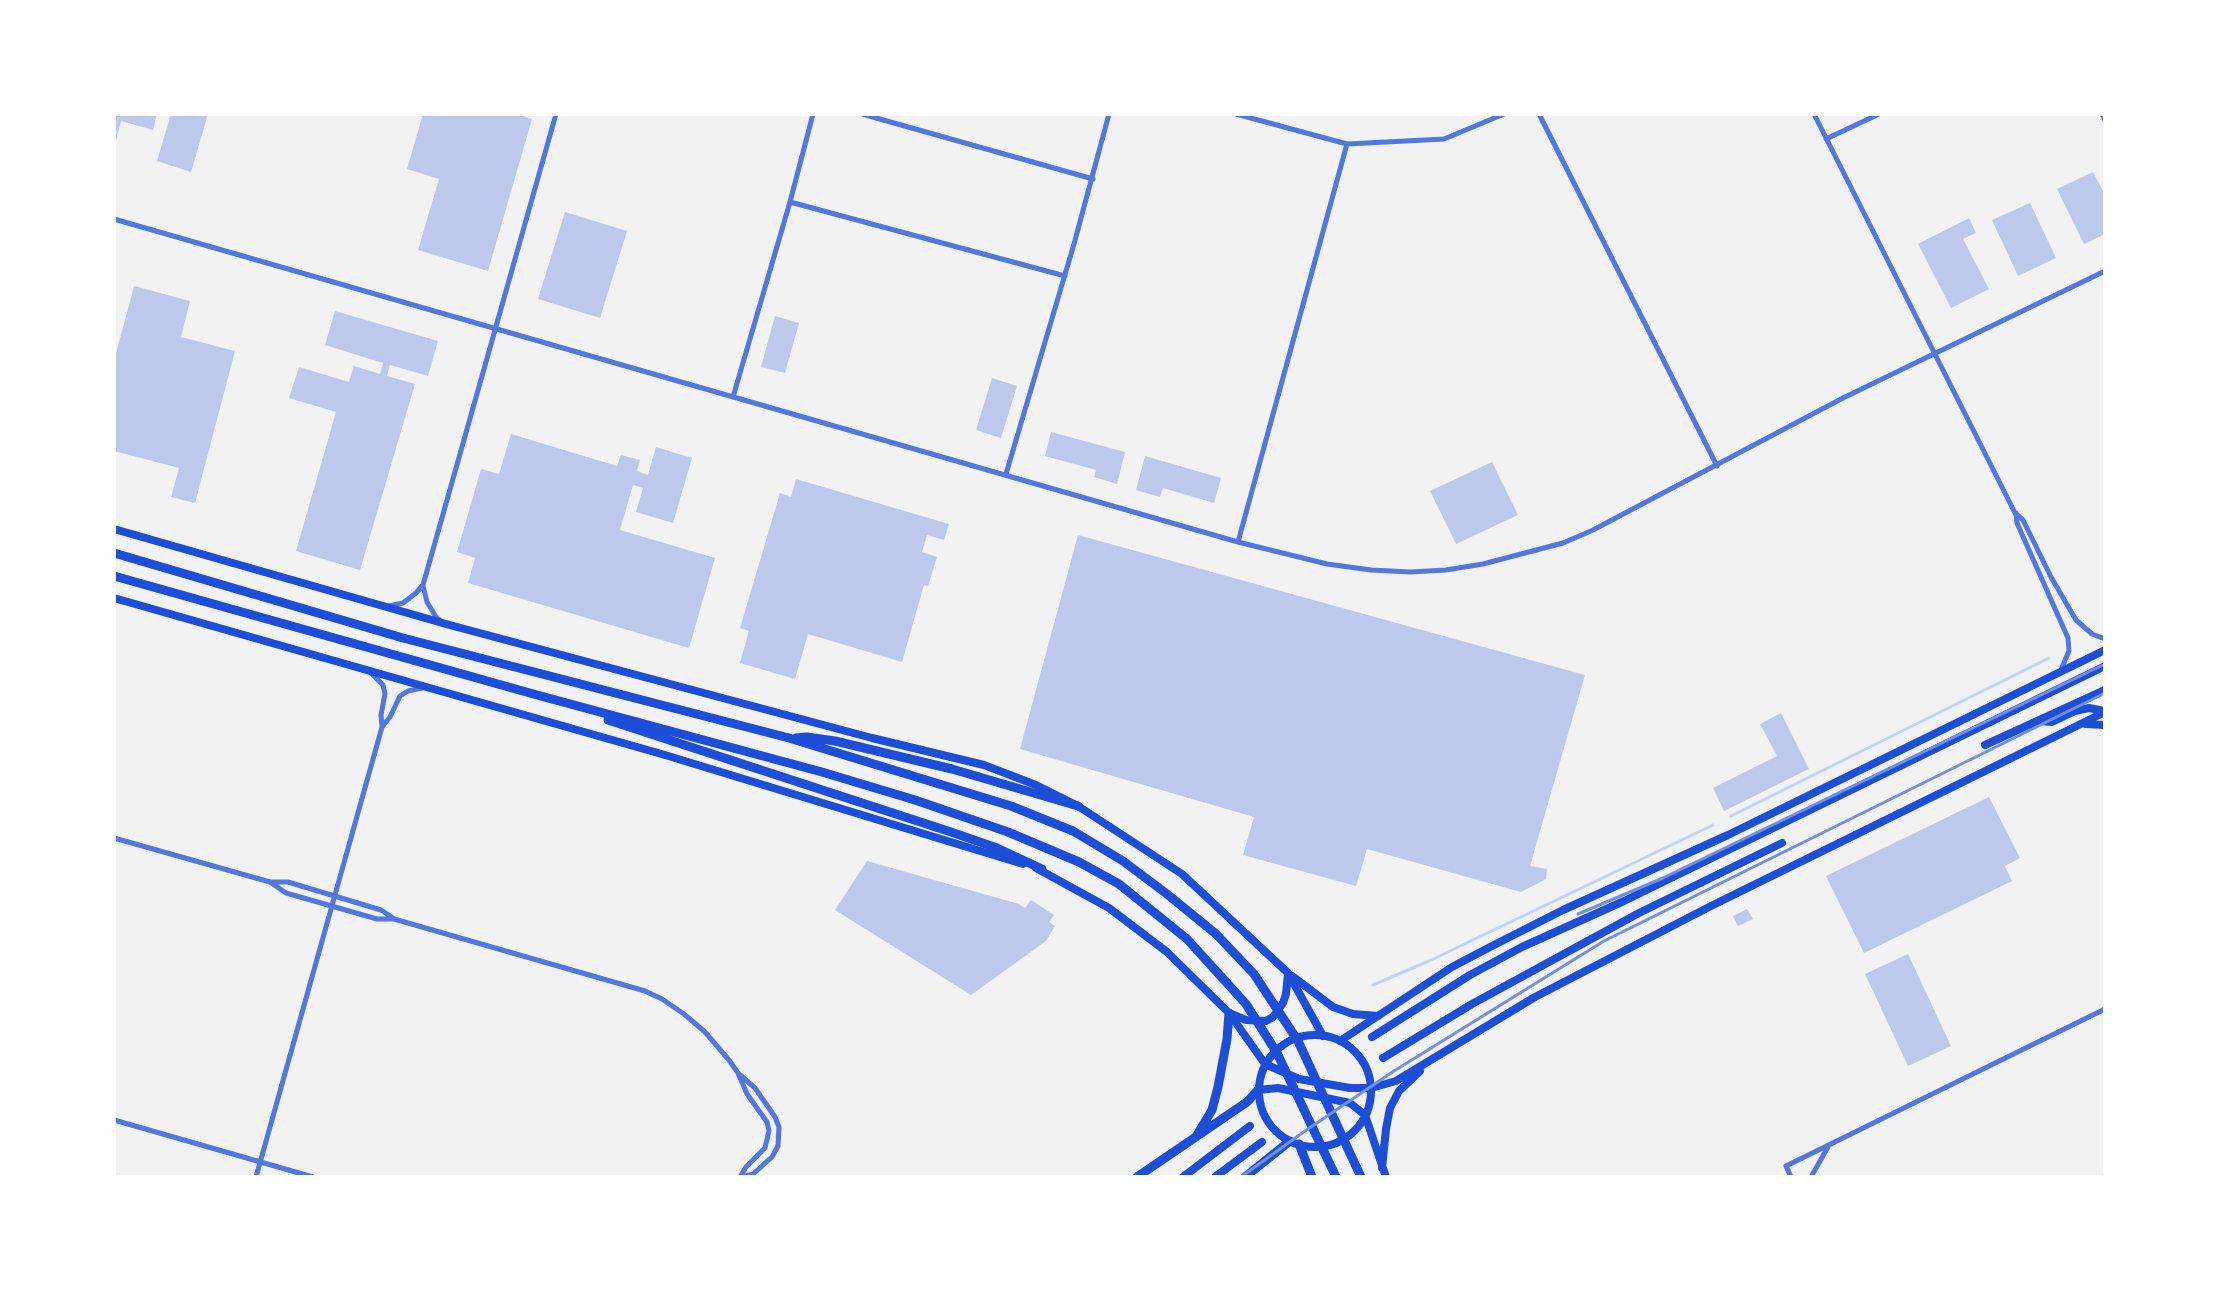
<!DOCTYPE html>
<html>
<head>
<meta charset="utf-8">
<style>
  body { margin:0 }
  #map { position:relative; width:2219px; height:1291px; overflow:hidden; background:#f2f2f2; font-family:Georgia,serif }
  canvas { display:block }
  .frame { position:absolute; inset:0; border:116px solid #fff; pointer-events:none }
</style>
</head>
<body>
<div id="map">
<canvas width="2219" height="1291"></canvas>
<div class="frame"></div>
</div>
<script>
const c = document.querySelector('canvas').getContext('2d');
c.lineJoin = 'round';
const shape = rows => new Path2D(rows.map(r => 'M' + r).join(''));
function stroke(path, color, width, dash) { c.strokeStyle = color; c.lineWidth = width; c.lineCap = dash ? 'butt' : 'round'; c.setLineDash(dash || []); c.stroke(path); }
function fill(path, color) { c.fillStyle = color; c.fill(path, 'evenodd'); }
const stream = shape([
  [1731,816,2049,658],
  [1373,985,1429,961,1713,825]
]);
const building = shape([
  [114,114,157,114,153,130,121,121,115,144],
  [171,114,208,114,191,172,157,161],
  [423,114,516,114,532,119,488,271,418,250,439,179,407,169],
  [2093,172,2105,195,2105,234,2084,244,2057,189],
  [2030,203,2056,258,2018,276,1992,220],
  [565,212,627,231,600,318,538,299],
  [1969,218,1976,233,1963,239,1989,289,1951,308,1918,244],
  [134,286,190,301,181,337,235,351,195,503,171,497,179,468,114,451,114,361],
  [335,311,438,341,428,376,390,365,387,376,415,384,360,570,296,551,336,412,289,398,299,367,349,382,354,366,380,374,383,363,325,345],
  [775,316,799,323,785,373,761,367],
  [992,378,1017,386,1001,438,976,430],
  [1051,432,1125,452,1117,484,1094,477,1096,470,1045,456],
  [511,434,617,466,621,455,640,460,637,471,648,475,656,447,692,458,673,523,636,512,643,488,633,485,620,530,715,558,689,648,468,583,475,558,457,552,481,469,499,474],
  [1145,456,1221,478,1214,503,1163,488,1160,497,1136,490],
  [1492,462,1518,515,1456,544,1430,491],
  [796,479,949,524,944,540,927,535,922,552,937,557,928,586,924,585,902,662,808,634,795,679,740,663,749,631,740,628,780,493,791,497],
  [1078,535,1585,675,1530,866,1547,869,1546,879,1521,892,1367,849,1356,886,1243,855,1254,817,1020,749],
  [1781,713,1809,769,1724,811,1713,788,1777,756,1760,724],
  [1989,797,2020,858,2005,866,2012,881,1864,953,1826,876],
  [867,861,1019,904,1025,908,1031,900,1054,915,1049,922,1055,926,1046,941,971,995,835,910],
  [1747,909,1753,919,1738,926,1733,916],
  [1908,954,1951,1046,1908,1066,1865,974]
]);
const minor = shape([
  [862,114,1093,179],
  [1236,114,1347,144,1444,139,1504,114],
  [1539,114,1717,466],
  [1814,114,2015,513,2023,520,2051,577,2076,620,2092,634,2105,639],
  [2102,114,2105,120],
  [1826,139,1879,114],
  [790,202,1065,276],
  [114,219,1238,542,1327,564,1371,570,1410,572,1446,570,1483,564,1563,543,1593,530,1843,398,2105,271],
  [733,397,790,202,813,114],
  [1006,474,1074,244,1109,114],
  [2016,513,2017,523,2068,638,2069,651,2061,670],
  [1238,542,1347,144],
  [423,586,427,602,436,617,442,622],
  [389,606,403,603,416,593,423,585,556,114],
  [382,727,390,717,400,696,408,691,422,688],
  [114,838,270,882,288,882,381,910,393,918],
  [270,882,286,893,377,919,394,919,645,991,662,999,684,1014,705,1032,729,1060,738,1073,747,1094,767,1122,769,1131,765,1148,746,1167,740,1177],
  [739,1074,755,1088,775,1117,779,1127,778,1146,772,1157,753,1174,743,1177],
  [114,1120,313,1177],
  [256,1177,382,727,381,715,385,694,383,685,372,674],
  [1791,1177,1786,1166,2105,1009],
  [1811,1177,1828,1147]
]);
const primary = shape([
  [114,529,446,624,872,738,984,765,1036,785,1078,806,1182,874,1288,973,1323,1036],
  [114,598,665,755,1023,864],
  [2041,721,2052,722,2075,711,2089,708,2104,711],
  [2085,724,2105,725],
  [1985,745,2105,690],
  [1036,868,1109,908,1167,952,1229,1013,1265,1064,1299,1079,1350,1088,1371,1088,1396,1081,1535,997,1711,906,2105,712],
  [1292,976,1333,1007,1353,1014,1378,1016],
  [1229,1013,1246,1020,1266,1021,1273,1017,1283,1003,1286,994,1288,974],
  '1259 1091a56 56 0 1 1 112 0a56 56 0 1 1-112 0Z',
  [1372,1037,1470,975,1522,947,1624,901,2105,666],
  [1340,1041,1452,967,1492,946,1563,910,1728,835,2105,650],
  [1383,1058,1472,1004,1639,913,1782,843],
  [1258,1090,1278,1088,1350,1103,1365,1115],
  [1365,1115,1386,1177],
  [1382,1168,1386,1129,1390,1108,1399,1091,1420,1071],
  [1183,1177,1250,1126],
  [1215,1177,1262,1142]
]);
const motorway = shape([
  [114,553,403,638,789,738,1011,806,1073,831,1123,861,1167,894,1216,934,1254,974,1298,1041,1361,1177],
  [114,576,537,695,822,772,915,800,1008,832,1079,862,1119,884,1187,939,1246,1004,1277,1053,1336,1177],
  [608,720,951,832,997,848,1042,869],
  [796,738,807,737,835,741,952,769,1078,806],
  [1197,1135,1212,1110,1218,1087,1227,1039,1229,1013],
  [1299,1144,1312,1177],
  [1137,1177,1247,1102,1258,1090],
  [1245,1177,1290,1141]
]);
const rail = shape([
  [1578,914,1663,878,2105,664],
  [1241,1177,1305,1131,1394,1071,1604,941,2105,693]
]);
stroke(stream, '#bfd3fe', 3);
fill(building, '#bdc9ec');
stroke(minor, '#5277de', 5);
stroke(primary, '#1d4ed8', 8);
stroke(motorway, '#1d4ed8', 9);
stroke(rail, '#7290e2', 3);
</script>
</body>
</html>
